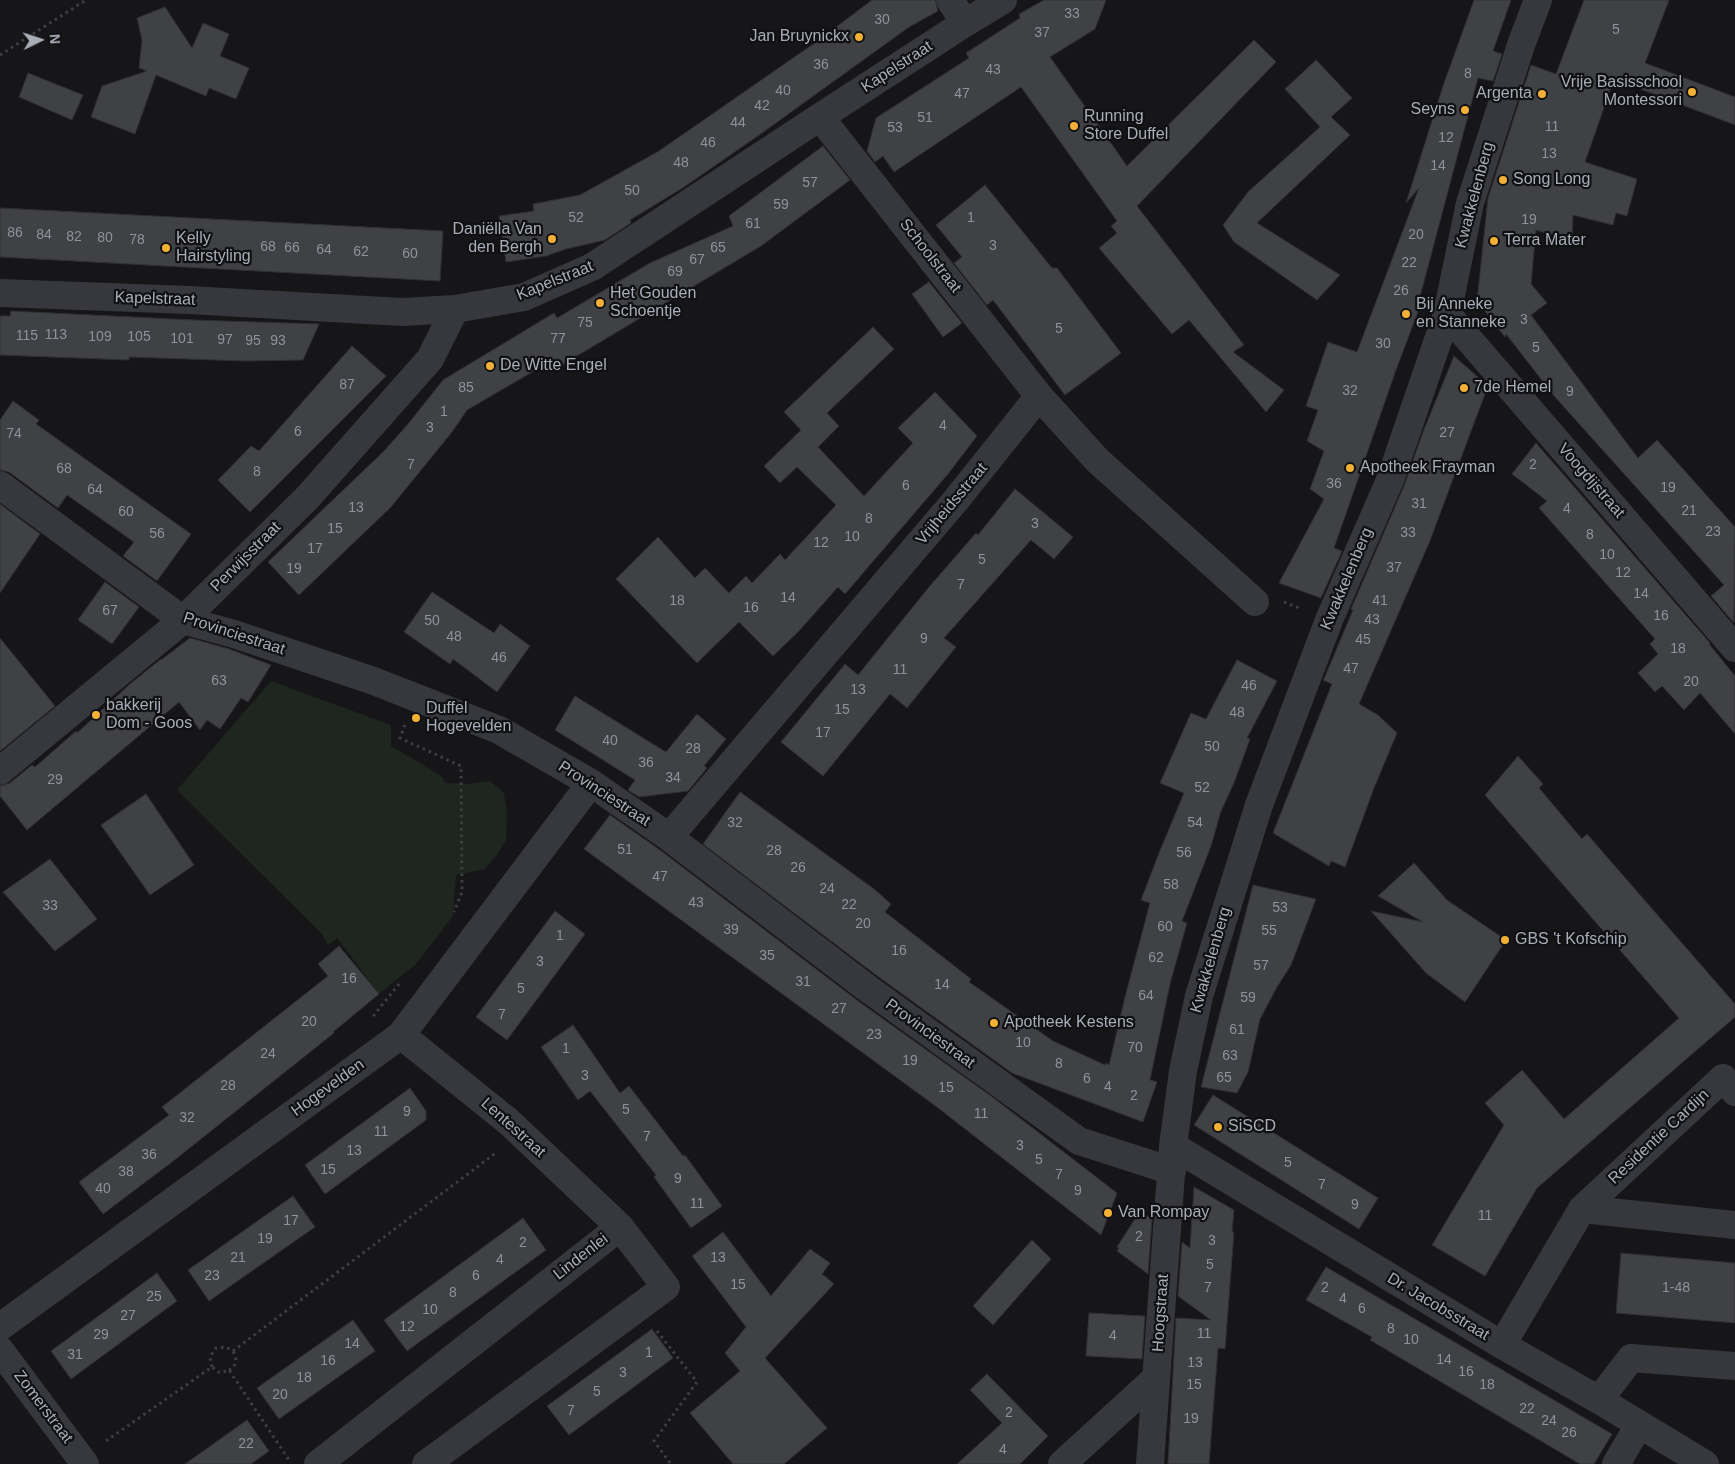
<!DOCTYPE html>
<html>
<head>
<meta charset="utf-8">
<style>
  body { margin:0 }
  #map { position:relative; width:1735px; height:1464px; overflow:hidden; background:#161618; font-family:Helvetica,sans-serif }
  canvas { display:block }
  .north { position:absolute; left:15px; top:15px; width:50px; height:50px; -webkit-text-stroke:4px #111113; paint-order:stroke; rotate:86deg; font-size:14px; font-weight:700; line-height:20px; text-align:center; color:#a8adb8 }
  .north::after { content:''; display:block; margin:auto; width:18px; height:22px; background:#a8adb8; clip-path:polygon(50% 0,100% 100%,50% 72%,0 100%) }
</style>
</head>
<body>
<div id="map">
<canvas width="1735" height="1464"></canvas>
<div class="north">N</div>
</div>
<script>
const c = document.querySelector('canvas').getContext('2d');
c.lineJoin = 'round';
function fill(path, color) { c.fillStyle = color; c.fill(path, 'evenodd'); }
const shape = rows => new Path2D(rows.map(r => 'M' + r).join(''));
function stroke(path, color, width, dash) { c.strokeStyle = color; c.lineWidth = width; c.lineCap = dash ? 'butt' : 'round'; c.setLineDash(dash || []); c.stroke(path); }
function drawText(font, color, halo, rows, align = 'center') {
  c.font = font + ' Helvetica,sans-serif'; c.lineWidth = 4.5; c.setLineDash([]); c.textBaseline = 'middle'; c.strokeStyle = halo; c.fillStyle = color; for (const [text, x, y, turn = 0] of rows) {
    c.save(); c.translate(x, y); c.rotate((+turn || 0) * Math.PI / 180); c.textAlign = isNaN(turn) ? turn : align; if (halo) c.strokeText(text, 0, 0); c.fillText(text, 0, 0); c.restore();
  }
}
const green = shape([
  [271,681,391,725,391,746,440,775,446,783,466,784,490,781,504,793,507,813,506,840,496,856,485,869,456,875,453,916,416,964,379,994,337,938,328,945,322,934,177,790]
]);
const building = shape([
  [872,0,935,0,938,11,909,27,762,133,684,187,630,220,631,223,605,240,566,249,546,256,506,262,499,216,534,211,533,204,580,195,659,151,819,40,872,0],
  [1044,0,1106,0,1095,29,1050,57,1127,166,1254,40,1276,62,1137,206,1244,345,1233,352,1284,390,1266,412,1189,320,1172,334,1099,248,1117,233,1111,226,1117,221,1021,87,894,172,883,156,875,162,867,151,876,118,969,58,966,53,1020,18,1019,14,1044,0],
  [1474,0,1511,0,1493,51,1502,54,1493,81,1478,78,1417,308,1419,309,1397,367,1334,548,1342,551,1321,598,1279,583,1324,499,1310,489,1324,451,1307,441,1318,410,1306,406,1328,342,1357,352,1419,188,1406,203,1443,86,1474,0],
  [1584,0,1669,0,1645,63,1735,97,1735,125,1614,79,1585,162,1637,179,1627,216,1616,213,1613,225,1573,215,1572,241,1536,230,1531,284,1547,303,1531,315,1638,458,1657,440,1735,527,1734,623,1711,596,1724,585,1555,397,1506,334,1505,337,1477,301,1488,198,1531,65,1556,74,1584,0],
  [165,7,192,48,203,23,229,34,220,56,249,68,236,99,209,88,206,96,156,75,135,134,91,117,102,86,147,71,139,68,142,40,137,18,165,7],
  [1316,60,1352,98,1331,117,1350,135,1257,223,1340,275,1317,300,1234,242,1223,225,1248,192,1320,127,1285,89,1316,60],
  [28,73,83,95,72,120,19,97,28,73],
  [823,146,850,180,761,246,550,372,546,364,467,410,452,432,391,507,299,595,268,562,384,451,408,424,443,380,554,313,557,318,650,263,733,226,729,216,823,146],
  [985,185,1052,268,1057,268,1121,353,1065,395,993,300,987,305,954,263,962,257,936,225,985,185],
  [0,208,443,231,440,281,0,257,0,208],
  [929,282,962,323,943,337,912,294,929,282],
  [11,311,193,320,319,324,303,360,244,361,129,357,129,360,0,355,0,316,10,316,11,311],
  [873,327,894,349,827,413,839,426,818,447,864,496,913,443,898,428,935,392,977,436,948,474,845,594,838,587,799,631,773,656,739,622,697,663,616,579,658,537,695,578,705,568,729,593,746,576,752,583,780,554,785,560,836,505,797,467,780,483,764,466,801,430,784,412,873,327],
  [352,346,386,376,250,512,218,480,251,446,259,451,352,346],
  [1454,356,1488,386,1429,543,1359,704,1378,715,1397,733,1374,788,1345,867,1331,861,1329,866,1273,833,1332,684,1323,680,1324,679,1353,610,1351,609,1404,486,1423,432,1454,356],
  [13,401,39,420,36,424,191,534,157,581,123,556,134,542,67,495,58,508,9,472,0,470,0,420,13,401],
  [1536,443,1710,643,1709,644,1735,676,1735,734,1700,693,1684,710,1662,686,1655,692,1638,673,1658,654,1650,644,1655,639,1539,508,1547,501,1512,474,1536,443],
  [1015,489,1073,537,1054,559,1031,540,944,638,956,647,907,708,890,694,823,776,781,742,845,664,858,675,929,587,976,533,978,535,1015,489],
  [0,504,40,534,0,593,0,504],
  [105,582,139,607,112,644,78,620,105,582],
  [432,592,494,633,500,624,530,646,497,692,453,659,450,664,404,632,432,592],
  [0,638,55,706,0,751,0,638],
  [190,638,229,649,271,665,248,702,241,698,220,729,207,720,200,730,179,702,27,830,0,796,0,786,10,783,32,765,35,767,76,731,77,733,130,684,161,659,161,660,190,638],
  [1237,660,1277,681,1247,738,1250,739,1234,783,1221,811,1211,846,1182,921,1187,923,1170,984,1150,1080,1157,1082,1143,1122,1012,1073,876,975,703,844,740,792,874,889,891,904,885,912,971,979,969,982,1053,1041,1105,1065,1106,1063,1109,1065,1125,997,1150,903,1141,900,1159,853,1184,793,1160,783,1191,713,1206,719,1237,660],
  [575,696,666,752,697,714,726,739,704,766,707,768,688,791,639,797,628,790,635,780,555,730,575,696],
  [1518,756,1543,784,1539,788,1582,839,1587,834,1735,1004,1735,1017,1537,1188,1485,1276,1432,1245,1504,1125,1485,1103,1522,1070,1564,1119,1679,1018,1485,795,1518,756],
  [146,794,194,865,150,895,101,825,146,794],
  [610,815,660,850,858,1001,995,1099,1117,1193,1101,1235,937,1107,584,849,610,815],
  [50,859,97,919,55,951,3,892,50,859],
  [1414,863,1447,900,1506,940,1465,1002,1426,973,1371,911,1423,922,1378,896,1414,863],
  [1253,885,1316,899,1291,965,1277,987,1260,1019,1248,1072,1237,1093,1201,1087,1253,885],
  [555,911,585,934,507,1040,476,1017,555,911],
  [339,946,379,994,333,1032,334,1033,172,1162,103,1214,79,1182,169,1115,162,1107,328,976,318,964,339,946],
  [573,1025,620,1093,629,1086,683,1156,685,1155,722,1206,691,1228,654,1177,656,1175,590,1091,578,1100,541,1047,573,1025],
  [410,1088,426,1111,426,1120,325,1194,305,1165,410,1088],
  [1213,1095,1378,1198,1359,1229,1194,1125,1213,1095],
  [1194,1187,1234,1210,1232,1232,1234,1232,1225,1349,1218,1348,1209,1464,1168,1464,1176,1318,1211,1320,1178,1296,1182,1242,1190,1248,1194,1187],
  [293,1196,315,1227,209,1301,188,1270,293,1196],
  [1140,1211,1152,1219,1148,1274,1117,1251,1119,1248,1117,1247,1140,1211],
  [523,1218,546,1250,407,1351,384,1320,523,1218],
  [723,1232,771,1296,810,1249,830,1263,822,1274,834,1284,765,1358,827,1428,784,1464,733,1464,690,1413,740,1371,725,1353,746,1327,692,1256,723,1232],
  [1032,1240,1051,1259,993,1325,973,1306,1032,1240],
  [1621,1253,1735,1263,1735,1323,1616,1313,1621,1253],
  [1326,1267,1612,1434,1594,1464,1580,1464,1370,1340,1372,1337,1306,1300,1326,1267],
  [157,1273,177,1301,71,1379,51,1351,157,1273],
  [1089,1313,1145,1316,1142,1359,1086,1356,1089,1313],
  [353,1320,375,1351,279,1419,257,1388,353,1320],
  [652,1329,673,1358,569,1435,547,1406,652,1329],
  [987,1374,1048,1436,1020,1464,957,1464,1002,1423,970,1390,987,1374],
  [247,1420,269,1451,251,1464,185,1464,247,1420]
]);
const path = shape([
  [0,55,86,0],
  [1284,602,1302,609],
  [405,725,400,738,461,766,462,892,454,912],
  [375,1016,374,1015,399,984],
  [657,1331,697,1382,654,1441,670,1463,669,1464],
  [212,1367,210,1357,216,1348,226,1347,233,1351,497,1152],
  [229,1370,234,1367,236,1358,233,1351],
  [106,1441,212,1367,220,1373,229,1370,289,1460]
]);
const minor = shape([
  [950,0,965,23],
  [820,117,1039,396],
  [0,293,189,300,402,312,455,309,524,297,592,267,820,117,965,23,1003,0],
  [1447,314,1735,648],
  [0,485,183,620,234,634,371,680,499,730,591,783,669,837,867,988,1079,1141,1172,1171],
  [0,771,183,620,307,498,430,359,455,309],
  [669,837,956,500,1039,396,1097,460,1255,602],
  [401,1035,509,1122,620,1227,666,1287,426,1464],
  [1173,1146,1502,1345,1599,1400,1705,1464],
  [1582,1209,1735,1225],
  [0,1327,401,1035,591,783],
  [1502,1345,1582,1209,1723,1078,1735,1092],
  [0,1350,85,1464],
  [1599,1400,1631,1358,1735,1366],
  [318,1464,620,1227],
  [1062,1464,1156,1378],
  [1150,1464,1173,1146,1183,1071,1199,996,1259,805,1329,620,1390,480,1447,314,1470,203,1521,45,1538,0],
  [1616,1464,1639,1425]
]);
const markers = [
  [859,37,5,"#f2b134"],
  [1692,92,5,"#f2b134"],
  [1542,94,5,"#f2b134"],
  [1465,110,5,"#f2b134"],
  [1074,126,5,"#f2b134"],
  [1503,180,5,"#f2b134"],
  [552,239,5,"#f2b134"],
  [1494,241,5,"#f2b134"],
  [166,248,5,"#f2b134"],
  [600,303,5,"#f2b134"],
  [1406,314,5,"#f2b134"],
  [490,366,5,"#f2b134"],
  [1464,388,5,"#f2b134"],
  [1350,468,5,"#f2b134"],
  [96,715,5,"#f2b134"],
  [416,718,5,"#f2b134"],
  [1505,940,5,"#f2b134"],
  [994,1023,5,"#f2b134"],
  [1218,1127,5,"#f2b134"],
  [1108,1213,5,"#f2b134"]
];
const numberNames = [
  ["33",1072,14],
  ["30",882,20],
  ["5",1616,30],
  ["37",1042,33],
  ["36",821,65],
  ["43",993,70],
  ["8",1468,74],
  ["40",783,91],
  ["47",962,94],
  ["42",762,106],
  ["51",925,118],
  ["44",738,123],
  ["11",1552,127],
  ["53",895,128],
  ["12",1446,138],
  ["46",708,143],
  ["13",1549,154],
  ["48",681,163],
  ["14",1438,166],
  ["57",810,183],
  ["50",632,191],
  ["59",781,205],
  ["52",576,218],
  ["1",971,218],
  ["19",1529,220],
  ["61",753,224],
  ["86",15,233],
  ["84",44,235],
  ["20",1416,235],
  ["82",74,237],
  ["80",105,238],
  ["78",137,240],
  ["3",993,246],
  ["68",268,247],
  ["66",292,248],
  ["65",718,248],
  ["64",324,250],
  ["62",361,252],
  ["60",410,254],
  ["67",697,260],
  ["22",1409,263],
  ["69",675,272],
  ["26",1401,291],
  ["3",1524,320],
  ["75",585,323],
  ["5",1059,329],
  ["113",56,335],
  ["115",27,336],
  ["109",100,337],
  ["105",139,337],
  ["101",182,339],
  ["77",558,339],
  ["97",225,340],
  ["95",253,341],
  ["93",278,341],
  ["30",1383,344],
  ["5",1536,348],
  ["87",347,385],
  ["85",466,388],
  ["32",1350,391],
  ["9",1570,392],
  ["1",444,412],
  ["4",943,426],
  ["3",430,428],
  ["6",298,432],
  ["27",1447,433],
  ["74",14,434],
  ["7",411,465],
  ["2",1533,465],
  ["68",64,469],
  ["8",257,472],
  ["36",1334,484],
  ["6",906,486],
  ["19",1668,488],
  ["64",95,490],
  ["31",1419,504],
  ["13",356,508],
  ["4",1567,509],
  ["21",1689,511],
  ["60",126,512],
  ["8",869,519],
  ["3",1035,524],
  ["15",335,529],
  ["23",1713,532],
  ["33",1408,533],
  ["56",157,534],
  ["8",1590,535],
  ["10",852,537],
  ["12",821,543],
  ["17",315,549],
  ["10",1607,555],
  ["5",982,560],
  ["37",1394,568],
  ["19",294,569],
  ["12",1623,573],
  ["7",961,585],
  ["14",1641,594],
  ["14",788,598],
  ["18",677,601],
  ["41",1380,601],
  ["16",751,608],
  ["67",110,611],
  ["16",1661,616],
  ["43",1372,620],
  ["50",432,621],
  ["48",454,637],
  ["9",924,639],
  ["45",1363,640],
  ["18",1678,649],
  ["46",499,658],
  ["47",1351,669],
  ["11",900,670],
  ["63",219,681],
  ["20",1691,682],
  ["46",1249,686],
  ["13",858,690],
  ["15",842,710],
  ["48",1237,713],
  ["17",823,733],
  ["40",610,741],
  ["50",1212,747],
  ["28",693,749],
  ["36",646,763],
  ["34",673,778],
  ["29",55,780],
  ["52",1202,788],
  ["32",735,823],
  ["54",1195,823],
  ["51",625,850],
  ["28",774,851],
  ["56",1184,853],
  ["26",798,868],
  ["47",660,877],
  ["58",1171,885],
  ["24",827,889],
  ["43",696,903],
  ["22",849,905],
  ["33",50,906],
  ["53",1280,908],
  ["20",863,924],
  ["60",1165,927],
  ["39",731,930],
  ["55",1269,931],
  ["1",560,936],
  ["16",899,951],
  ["35",767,956],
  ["62",1156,958],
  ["3",540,962],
  ["57",1261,966],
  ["16",349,979],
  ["31",803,982],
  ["14",942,985],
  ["5",521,989],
  ["64",1146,996],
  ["59",1248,998],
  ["27",839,1009],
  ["7",502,1015],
  ["20",309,1022],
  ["61",1237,1030],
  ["23",874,1035],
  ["10",1023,1043],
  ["70",1135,1048],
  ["1",566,1049],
  ["24",268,1054],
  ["63",1230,1056],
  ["19",910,1061],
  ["8",1059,1064],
  ["3",585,1076],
  ["65",1224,1078],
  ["6",1087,1079],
  ["28",228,1086],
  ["4",1108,1087],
  ["15",946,1088],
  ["2",1134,1096],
  ["5",626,1110],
  ["9",407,1112],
  ["11",981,1114],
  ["32",187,1118],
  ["11",381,1132],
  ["7",647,1137],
  ["3",1020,1146],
  ["13",354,1151],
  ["36",149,1155],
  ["5",1039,1160],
  ["5",1288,1163],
  ["15",328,1170],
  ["38",126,1172],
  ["7",1059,1175],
  ["9",678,1179],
  ["7",1322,1185],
  ["40",103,1189],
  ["9",1078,1191],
  ["11",697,1204],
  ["9",1355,1205],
  ["11",1485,1216],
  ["17",291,1221],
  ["2",1139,1237],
  ["19",265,1239],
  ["3",1212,1241],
  ["2",523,1243],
  ["21",238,1258],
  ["13",718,1258],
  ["4",500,1260],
  ["5",1210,1265],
  ["23",212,1276],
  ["6",476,1276],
  ["15",738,1285],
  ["7",1208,1288],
  ["2",1325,1288],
  ["1-48",1676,1288],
  ["8",453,1293],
  ["25",154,1297],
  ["4",1343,1299],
  ["6",1362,1309],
  ["10",430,1310],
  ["27",128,1316],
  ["12",407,1327],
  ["8",1391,1329],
  ["11",1204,1334],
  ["29",101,1335],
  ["4",1113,1336],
  ["10",1411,1340],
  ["14",352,1344],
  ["1",649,1353],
  ["31",75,1355],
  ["14",1444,1360],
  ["16",328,1361],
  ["13",1195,1363],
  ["16",1466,1372],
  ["3",623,1373],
  ["18",304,1378],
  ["15",1194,1385],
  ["18",1487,1385],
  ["5",597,1392],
  ["20",280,1395],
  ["22",1527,1409],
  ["7",571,1411],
  ["2",1009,1413],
  ["19",1191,1419],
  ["24",1549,1421],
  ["26",1569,1433],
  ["22",246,1444],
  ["4",1003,1450]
];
const poiNames = [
  ["Jan Bruynickx",849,37,"right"],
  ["Vrije Basisschool",1682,83,"right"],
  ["Montessori",1682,101,"right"],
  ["Argenta",1532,94,"right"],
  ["Seyns",1455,110,"right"],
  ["Running",1084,117],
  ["Store Duffel",1084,135],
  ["Song Long",1513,180],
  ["Daniëlla Van",542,230,"right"],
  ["den Bergh",542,248,"right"],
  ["Kelly",176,239],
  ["Hairstyling",176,257],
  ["Terra Mater",1504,241],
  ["Het Gouden",610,294],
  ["Schoentje",610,312],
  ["Bij Anneke",1416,305],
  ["en Stanneke",1416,323],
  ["De Witte Engel",500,366],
  ["7de Hemel",1474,388],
  ["Apotheek Frayman",1360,468],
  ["bakkerij",106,706],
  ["Dom - Goos",106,724],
  ["Duffel",426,709],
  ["Hogevelden",426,727],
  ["GBS 't Kofschip",1515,940],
  ["Apotheek Kestens",1004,1023],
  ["SiSCD",1228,1127],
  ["Van Rompay",1118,1213]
];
const streetNames = [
  ["Kapelstraat",897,67,-33],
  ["Kwakkelenberg",1475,195,-75],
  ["Schoolstraat",930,256,52],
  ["Kapelstraat",555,281,-22],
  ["Kapelstraat",155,299,2],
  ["Voogdijstraat",1591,481,49],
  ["Vrijheidsstraat",952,504,-50],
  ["Perwijsstraat",246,557,-45],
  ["Kwakkelenberg",1347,579,-67],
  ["Provinciestraat",234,634,18],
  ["Provinciestraat",604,794,33],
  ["Kwakkelenberg",1211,960,-74],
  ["Provinciestraat",930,1034,36],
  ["Hogevelden",328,1088,-36],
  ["Lentestraat",513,1128,42],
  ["Residentie Cardijn",1659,1137,-43],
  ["Lindenlei",581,1257,-38],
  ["Dr. Jacobsstraat",1438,1307,31],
  ["Hoogstraat",1161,1313,-86],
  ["Zomerstraat",43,1407,53]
];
fill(green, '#1e261f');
fill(building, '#404145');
stroke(building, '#303034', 1);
stroke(path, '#3d3f44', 3, [2.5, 4]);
stroke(minor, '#37383d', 28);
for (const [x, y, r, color] of markers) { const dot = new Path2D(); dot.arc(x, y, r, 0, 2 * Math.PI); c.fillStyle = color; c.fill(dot); stroke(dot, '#111113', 2); }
drawText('14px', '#8e929b', null, numberNames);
drawText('16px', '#a8adb8', '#111113', poiNames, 'left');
drawText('16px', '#a8adb8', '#111113', streetNames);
</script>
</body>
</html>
